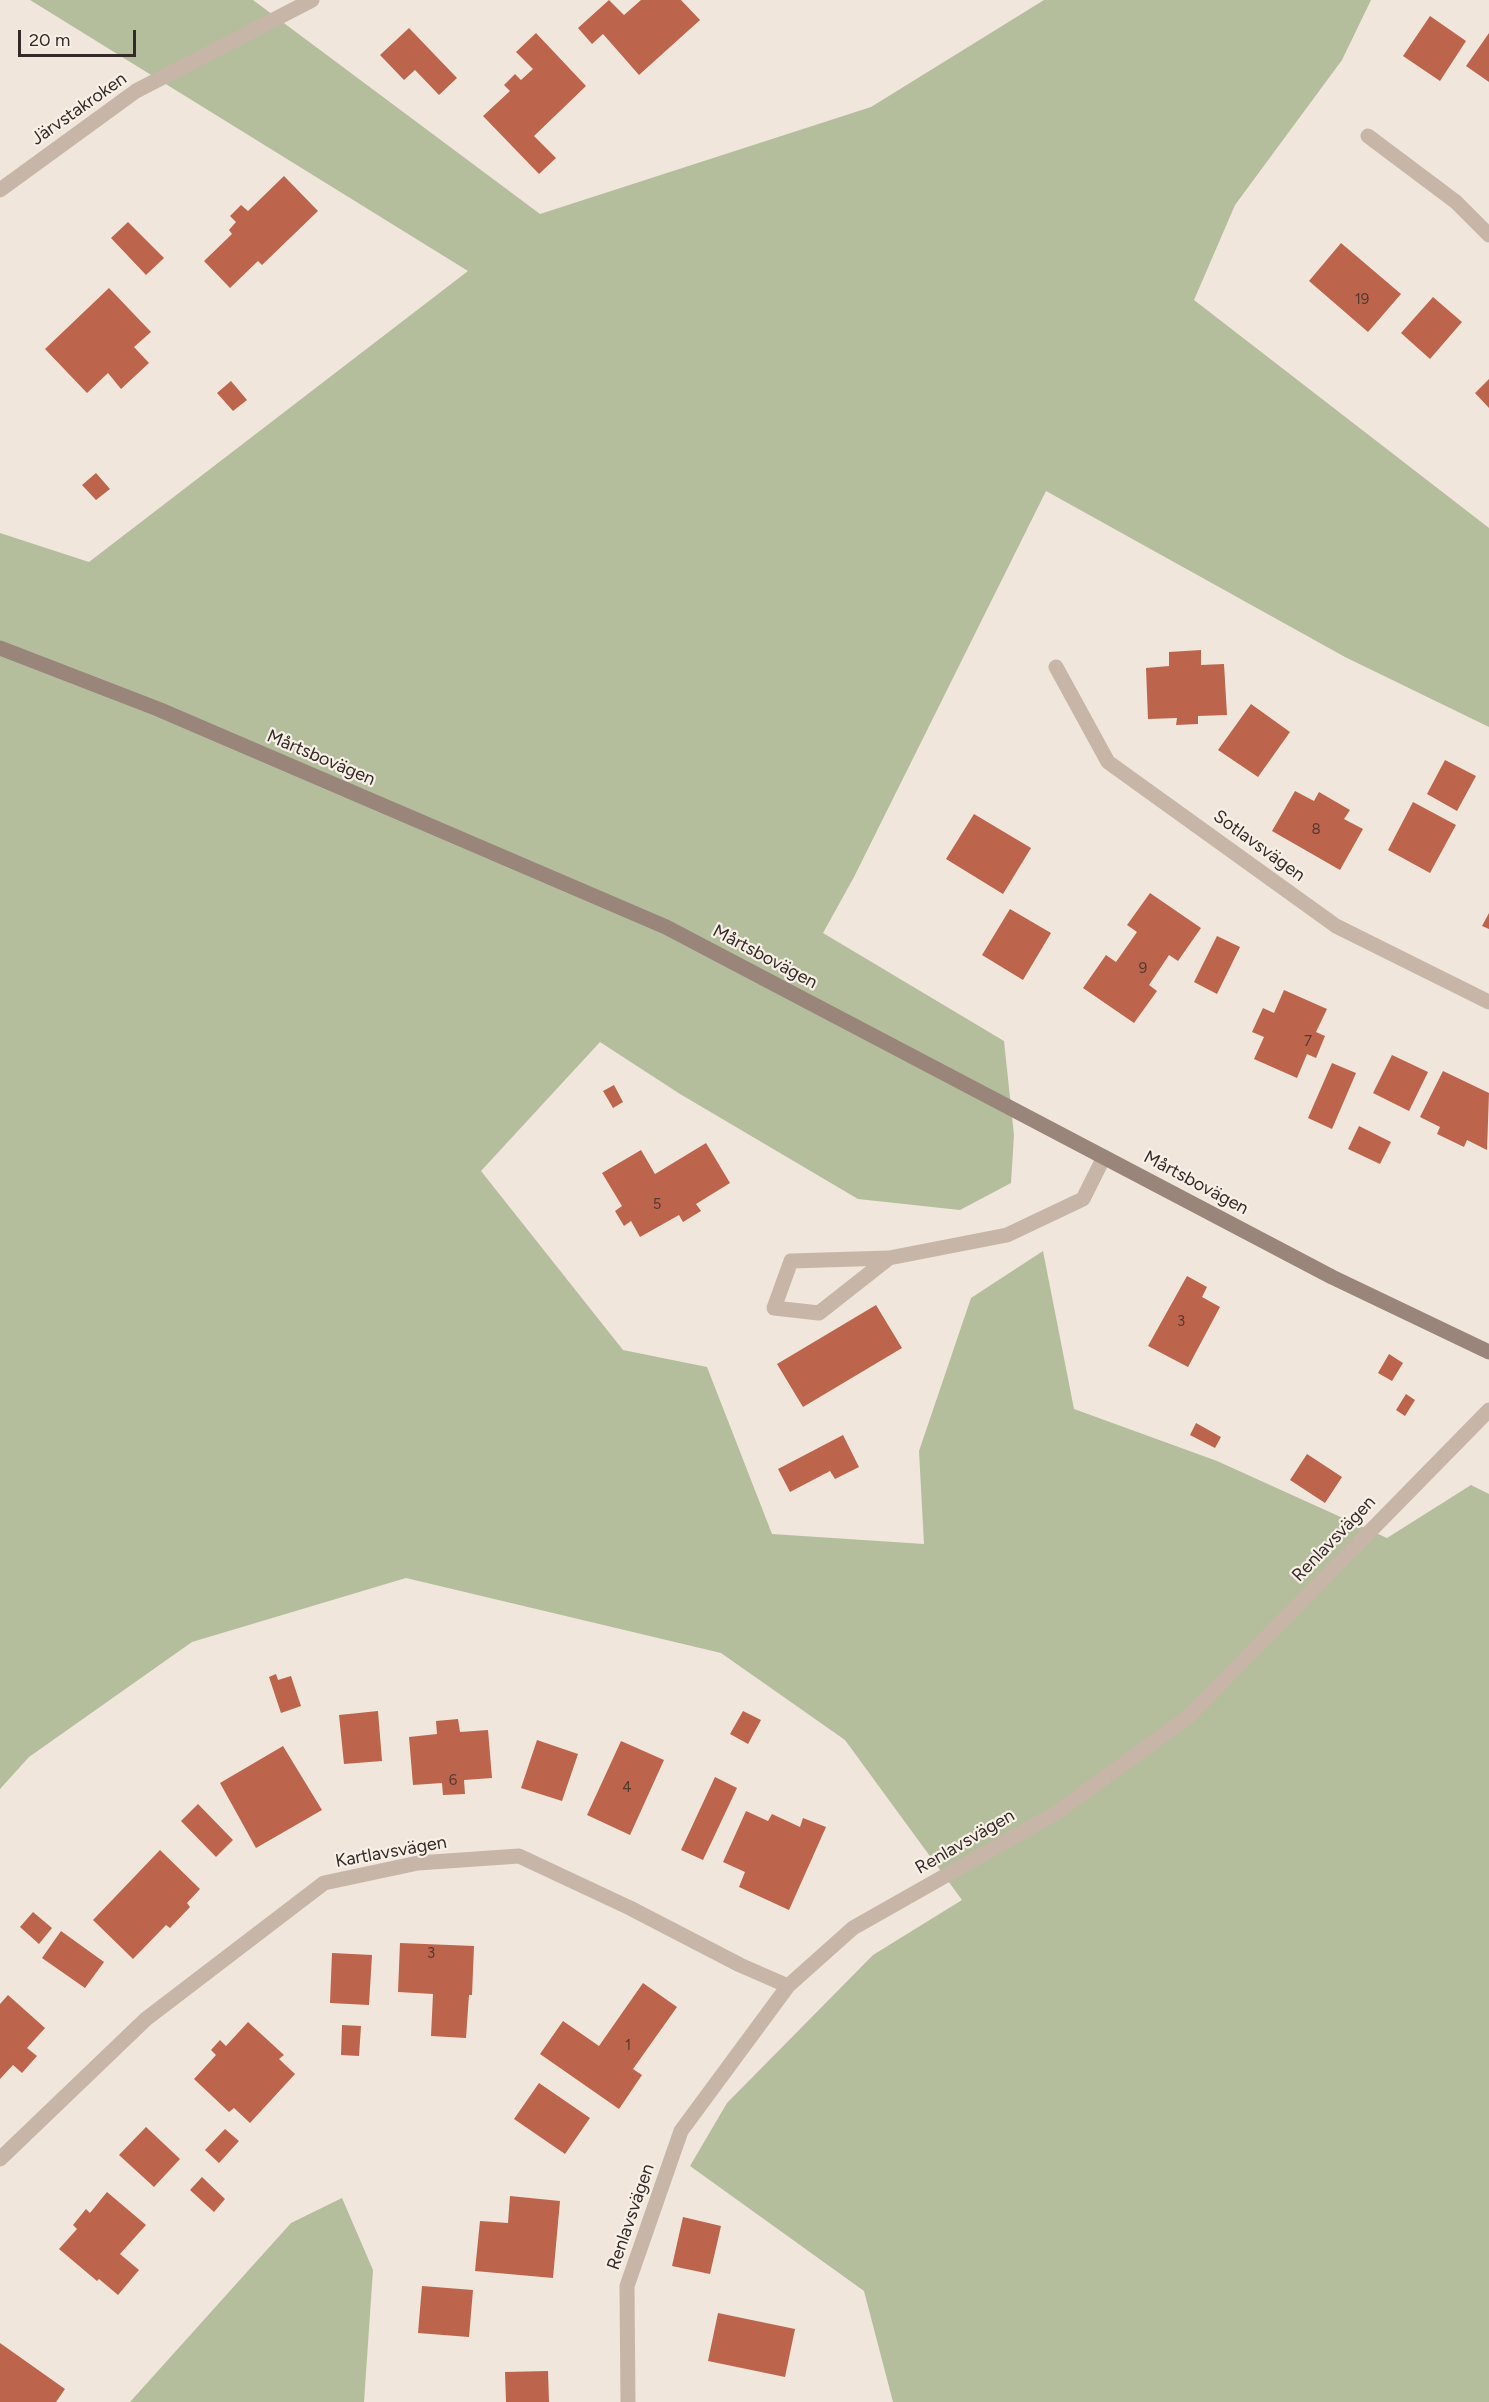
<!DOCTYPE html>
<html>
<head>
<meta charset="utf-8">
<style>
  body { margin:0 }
  #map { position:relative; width:1489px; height:2402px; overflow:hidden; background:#f0e6db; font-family:Figtree,sans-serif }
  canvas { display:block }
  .scale { position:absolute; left:18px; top:30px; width:118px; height:27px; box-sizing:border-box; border:3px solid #342b28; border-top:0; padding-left:8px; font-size:18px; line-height:21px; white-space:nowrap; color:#342b28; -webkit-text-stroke:4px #f8f0e7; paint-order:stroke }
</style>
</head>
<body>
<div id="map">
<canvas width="1489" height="2402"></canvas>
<div class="scale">20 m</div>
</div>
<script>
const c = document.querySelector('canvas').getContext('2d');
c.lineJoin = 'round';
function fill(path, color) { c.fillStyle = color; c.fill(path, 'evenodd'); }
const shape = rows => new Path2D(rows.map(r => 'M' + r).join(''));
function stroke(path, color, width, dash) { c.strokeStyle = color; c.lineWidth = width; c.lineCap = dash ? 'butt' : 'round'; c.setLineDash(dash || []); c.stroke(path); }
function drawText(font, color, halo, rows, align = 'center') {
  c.font = font + ' Figtree,sans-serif'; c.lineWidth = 4.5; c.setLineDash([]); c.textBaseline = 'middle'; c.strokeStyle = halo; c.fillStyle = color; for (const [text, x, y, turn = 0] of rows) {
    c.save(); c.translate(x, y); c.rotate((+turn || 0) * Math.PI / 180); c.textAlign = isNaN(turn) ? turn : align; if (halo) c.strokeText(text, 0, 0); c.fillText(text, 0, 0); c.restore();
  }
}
const green = shape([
  [30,0,253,0,540,214,871,107,1044,0,1371,0,1342,60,1235,205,1194,300,1489,528,1489,727,1345,657,1046,491,854,877,823,933,1004,1041,1014,1135,1011,1183,960,1210,858,1199,680,1094,600,1042,481,1171,623,1350,707,1367,772,1534,924,1544,919,1451,971,1298,1043,1251,1074,1409,1217,1461,1387,1538,1471,1485,1489,1494,1489,2402,893,2402,864,2291,690,2166,727,2103,873,1955,962,1900,845,1740,721,1653,406,1578,192,1642,29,1757,0,1789,0,533,89,562,468,271],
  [342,2198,373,2270,364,2402,130,2402,291,2223]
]);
const building = shape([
  [609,0,624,15,641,0,681,0,700,20,639,75,603,34,592,44,578,28],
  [1430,16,1466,41,1440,81,1403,56],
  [409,28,457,78,439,95,415,70,404,80,380,55],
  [536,33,586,86,534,136,556,158,539,174,483,116,510,91,504,85,515,74,521,80,533,69,516,52],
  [1489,33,1489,82,1466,66],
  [284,176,318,211,262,265,258,261,230,288,204,261,232,234,229,230,236,222,230,216,241,205,248,211],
  [128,222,164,258,146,275,111,238],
  [1341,243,1401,294,1368,332,1309,281],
  [109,288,151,332,134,347,149,363,121,389,108,373,87,393,45,349],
  [1433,297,1462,322,1430,359,1401,333],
  [1489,379,1489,408,1475,393],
  [231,381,247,400,233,411,217,393],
  [96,473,110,489,96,500,82,485],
  [1201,650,1201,665,1224,664,1227,715,1198,716,1198,724,1176,725,1177,718,1148,719,1146,668,1169,666,1169,652],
  [1251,704,1290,732,1258,777,1218,750],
  [1445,760,1476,776,1457,811,1427,794],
  [1295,791,1314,801,1319,792,1350,810,1344,819,1363,829,1340,870,1272,831],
  [1413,802,1456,825,1430,873,1388,850],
  [974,814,1031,848,1003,894,946,859],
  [1150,893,1201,928,1178,961,1169,955,1149,985,1157,991,1134,1023,1083,988,1106,955,1116,962,1137,932,1127,925],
  [1010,909,1051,933,1023,980,982,955],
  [1489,913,1489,929,1482,926],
  [1217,936,1240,947,1217,994,1194,982],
  [1284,990,1327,1009,1316,1032,1325,1036,1316,1058,1307,1054,1297,1078,1254,1059,1264,1037,1252,1032,1263,1008,1274,1013],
  [1392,1055,1428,1072,1409,1111,1373,1093],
  [1332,1063,1356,1073,1332,1129,1308,1118],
  [1443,1071,1489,1093,1487,1150,1467,1140,1464,1147,1437,1134,1440,1127,1420,1117],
  [614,1085,623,1102,613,1108,603,1091],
  [1359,1126,1391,1142,1380,1164,1348,1149],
  [706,1143,730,1183,696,1204,701,1211,683,1222,679,1215,640,1237,631,1221,624,1226,615,1211,622,1206,602,1173,641,1150,655,1174],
  [1187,1276,1207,1287,1202,1297,1220,1307,1188,1367,1148,1346],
  [876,1305,902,1348,803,1407,777,1364],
  [1389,1354,1403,1363,1392,1381,1378,1373],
  [1406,1394,1415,1400,1405,1416,1396,1410],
  [1196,1423,1221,1437,1215,1448,1190,1435],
  [843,1435,859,1467,835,1479,830,1471,790,1492,778,1469],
  [1307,1454,1342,1477,1325,1503,1290,1480],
  [276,1674,278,1680,291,1676,301,1706,281,1713,269,1677],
  [378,1711,382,1761,344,1764,339,1715],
  [743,1711,761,1720,748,1744,730,1734],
  [458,1719,460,1732,488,1730,492,1778,464,1780,465,1794,443,1795,442,1783,413,1785,409,1737,437,1734,436,1721],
  [537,1740,578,1754,562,1801,521,1788],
  [621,1741,664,1760,630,1835,587,1815],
  [283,1746,322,1810,256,1848,220,1783],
  [715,1777,737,1788,703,1860,681,1850],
  [198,1804,233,1840,216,1857,181,1821],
  [746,1811,768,1821,772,1814,800,1827,803,1818,826,1827,789,1910,739,1887,745,1872,723,1862],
  [160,1850,200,1889,187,1903,190,1907,170,1928,166,1925,133,1959,93,1920],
  [33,1912,52,1928,39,1944,20,1927],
  [61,1931,104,1962,85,1988,42,1958],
  [400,1943,474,1946,472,1995,469,1995,466,2038,431,2036,433,1994,398,1992],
  [332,1953,372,1955,369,2005,330,2003],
  [643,1983,677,2007,633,2069,642,2075,619,2109,540,2054,563,2021,599,2046],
  [8,1995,45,2028,27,2048,37,2056,22,2073,13,2065,0,2079,0,2004],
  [248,2022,284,2055,279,2059,295,2074,250,2123,234,2108,229,2112,194,2079,216,2055,211,2050,220,2040,226,2046],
  [342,2025,361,2026,359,2056,341,2055],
  [539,2083,590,2118,565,2154,514,2119],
  [146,2127,180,2159,154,2187,119,2155],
  [225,2129,239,2141,219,2163,205,2150],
  [202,2177,225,2199,214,2212,190,2190],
  [107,2192,146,2225,120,2254,139,2270,118,2295,99,2279,97,2281,59,2249,77,2229,73,2225,86,2209,90,2213],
  [510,2196,560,2201,553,2278,475,2271,480,2221,508,2223],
  [683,2217,721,2226,710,2274,672,2266],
  [422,2286,473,2290,469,2337,418,2333],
  [718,2313,795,2329,785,2377,708,2361],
  [0,2343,65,2389,56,2402,0,2402],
  [548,2371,549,2402,506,2402,505,2372]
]);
const lane = shape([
  [889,1258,819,1313,774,1308,791,1261,889,1258,1007,1235,1083,1199,1104,1157]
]);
const street = shape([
  [1368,136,1456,202,1489,235],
  [0,190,136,91,312,0],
  [1056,667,1108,762,1336,926,1489,1002],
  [0,2159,146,2019,324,1883,418,1863,519,1856,630,1908,740,1965,788,1986],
  [628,2402,627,2286,681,2131,788,1986,853,1928,1056,1813,1188,1717,1489,1410]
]);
const secondary = shape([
  [0,648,158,709,666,927,1332,1277,1489,1352]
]);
const numberNames = [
  ["19",1362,300],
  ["8",1316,830],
  ["9",1143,969],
  ["7",1308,1042],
  ["5",657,1205],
  ["3",1181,1322],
  ["6",453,1781],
  ["4",627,1788],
  ["3",431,1954],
  ["1",628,2046]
];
const streetNames = [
  ["Järvstakroken",79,109,-35],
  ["Mårtsbovägen",321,758,23],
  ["Sotlavsvägen",1259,846,36],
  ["Mårtsbovägen",765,957,28],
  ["Mårtsbovägen",1196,1183,28],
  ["Renlavsvägen",1334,1539,-46],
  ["Renlavsvägen",965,1842,-30],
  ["Kartlavsvägen",391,1852,-10],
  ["Renlavsvägen",631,2217,-71]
];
fill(green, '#b4be9d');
fill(building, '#bd644c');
stroke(lane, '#c7b5a8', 15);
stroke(street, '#c7b5a8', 15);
stroke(secondary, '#9a857a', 15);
drawText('15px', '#563931', null, numberNames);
drawText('18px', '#342b28', '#f8f0e7', streetNames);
</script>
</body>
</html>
